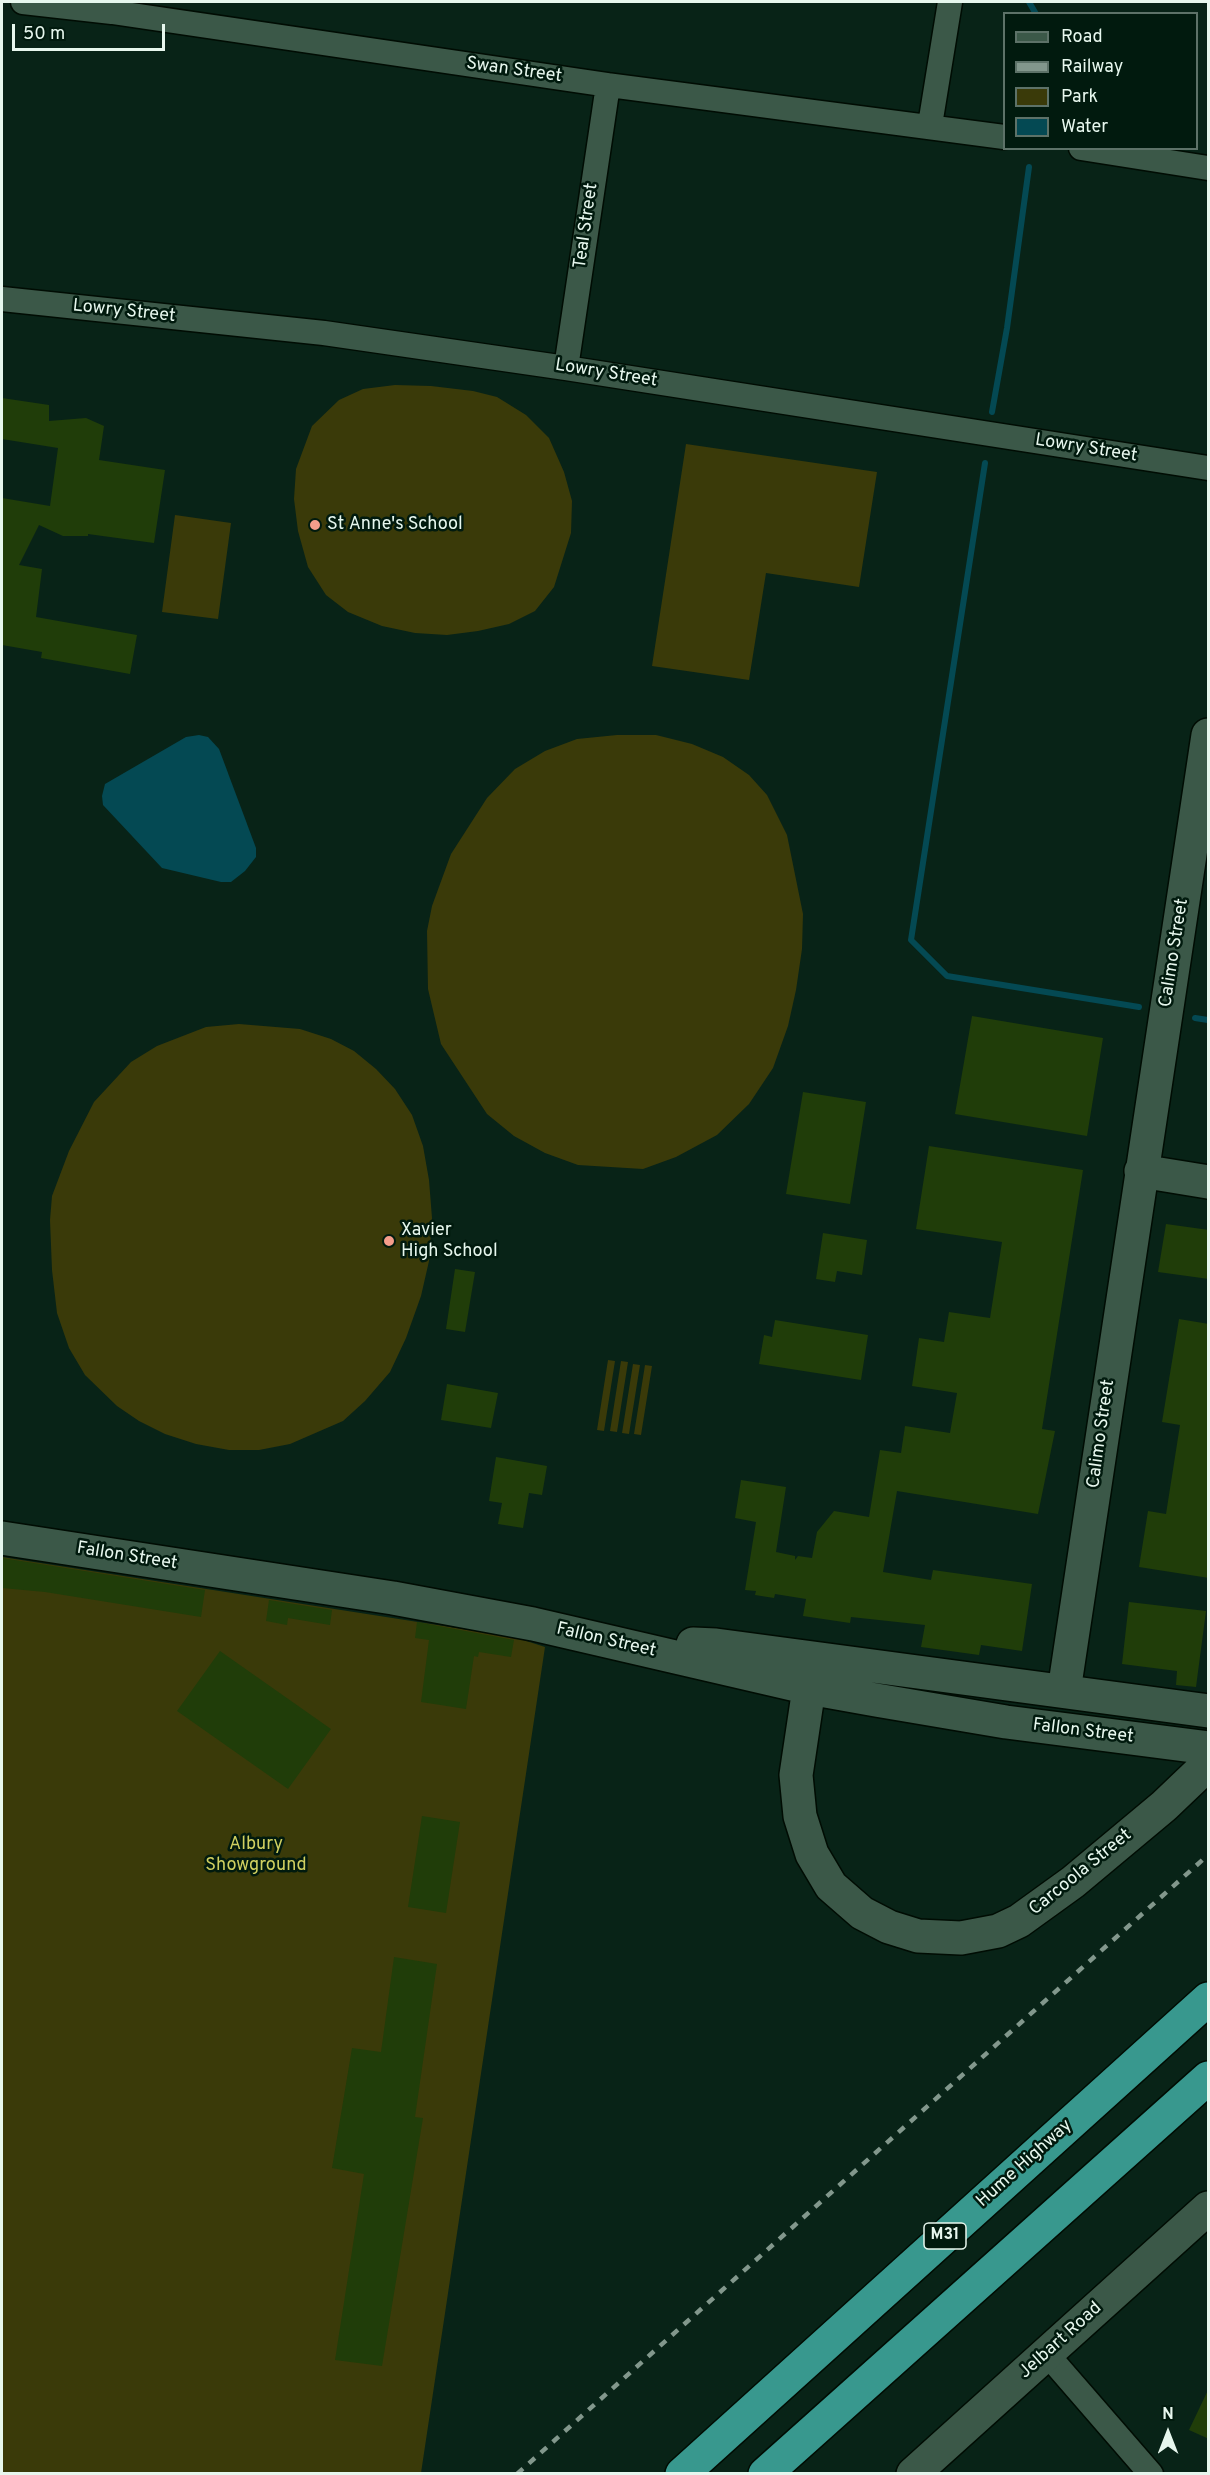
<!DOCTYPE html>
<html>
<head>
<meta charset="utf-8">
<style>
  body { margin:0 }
  #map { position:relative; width:1210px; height:2475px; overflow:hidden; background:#082317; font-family:Overpass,sans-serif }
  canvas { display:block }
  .frame { position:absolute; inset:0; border:3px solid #e7f7ee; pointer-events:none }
  .legend { position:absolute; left:1003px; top:12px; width:195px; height:138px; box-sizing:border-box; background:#011a0e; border:2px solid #5d7268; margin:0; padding:8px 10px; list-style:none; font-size:18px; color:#e7f7ee }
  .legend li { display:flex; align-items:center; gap:12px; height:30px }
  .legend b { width:30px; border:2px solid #5d7268 }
  .north { position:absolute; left:1138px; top:2403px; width:60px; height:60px; -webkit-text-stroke:4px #011a0e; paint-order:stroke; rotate:0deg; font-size:16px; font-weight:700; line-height:24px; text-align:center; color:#e7f7ee }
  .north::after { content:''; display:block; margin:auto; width:21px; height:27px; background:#e7f7ee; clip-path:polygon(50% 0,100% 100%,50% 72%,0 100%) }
  .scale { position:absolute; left:12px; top:24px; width:153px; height:27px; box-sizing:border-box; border:3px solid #e7f7ee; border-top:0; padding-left:8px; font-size:18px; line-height:21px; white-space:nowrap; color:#e7f7ee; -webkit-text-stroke:4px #011a0e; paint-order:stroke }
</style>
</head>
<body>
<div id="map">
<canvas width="1210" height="2475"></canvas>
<div class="frame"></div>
<ul class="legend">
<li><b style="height:8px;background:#3b5848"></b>Road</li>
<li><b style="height:8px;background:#82978c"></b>Railway</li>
<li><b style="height:16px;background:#3a3a09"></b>Park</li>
<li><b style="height:16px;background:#044953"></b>Water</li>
</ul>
<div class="north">N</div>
<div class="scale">50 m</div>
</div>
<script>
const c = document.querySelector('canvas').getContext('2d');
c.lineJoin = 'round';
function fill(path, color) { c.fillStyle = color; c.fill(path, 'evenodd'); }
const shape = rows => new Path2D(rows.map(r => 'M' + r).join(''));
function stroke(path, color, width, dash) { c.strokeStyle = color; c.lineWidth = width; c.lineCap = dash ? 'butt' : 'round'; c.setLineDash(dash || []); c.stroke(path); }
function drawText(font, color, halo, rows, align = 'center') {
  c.font = font + ' Overpass,sans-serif'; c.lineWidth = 5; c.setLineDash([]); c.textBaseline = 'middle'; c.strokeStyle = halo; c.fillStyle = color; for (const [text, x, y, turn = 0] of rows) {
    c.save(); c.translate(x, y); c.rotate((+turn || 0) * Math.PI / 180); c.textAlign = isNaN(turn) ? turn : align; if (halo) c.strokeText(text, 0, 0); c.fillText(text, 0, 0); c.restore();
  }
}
const green = shape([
  [395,385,431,386,473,391,497,397,526,415,549,438,564,472,572,501,571,533,554,587,535,611,509,624,478,631,447,635,415,633,382,626,348,612,326,595,308,567,298,531,294,499,296,469,312,426,339,400,363,389],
  [686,444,877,472,859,587,766,573,749,680,652,666],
  [175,515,231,523,218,619,162,612],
  [617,735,656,735,692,744,723,757,749,775,767,795,787,835,803,914,802,949,796,990,788,1026,773,1068,749,1104,717,1135,676,1157,643,1169,578,1165,545,1153,514,1136,487,1114,441,1044,428,989,427,931,432,906,451,854,487,798,515,769,545,751,577,739],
  [239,1024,300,1029,331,1039,354,1051,376,1069,395,1089,412,1115,423,1146,429,1180,432,1218,429,1261,421,1296,406,1338,390,1372,365,1401,343,1421,290,1444,259,1450,229,1450,196,1444,165,1434,139,1421,117,1406,85,1375,69,1348,57,1313,52,1270,50,1220,52,1196,69,1151,94,1102,131,1062,157,1046,206,1027],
  [608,1360,615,1361,604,1431,597,1430],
  [621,1361,628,1362,617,1432,610,1431],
  [633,1364,640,1365,629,1434,622,1433],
  [645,1365,652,1366,641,1435,634,1434],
  [2,1557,514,1637,545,1647,421,2473,2,2473]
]);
const water = shape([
  [199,735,208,737,219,749,256,848,256,857,245,871,231,882,221,882,162,868,103,805,102,796,105,784,186,737]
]);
const stream = shape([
  [1029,2,1036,14],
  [992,412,1007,328,1029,167],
  [985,463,911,940,947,976,1139,1007],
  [1195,1018,1208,1020]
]);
const building = shape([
  [2,398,49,405,49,421,86,418,104,426,99,460,165,470,154,543,88,534,88,536,63,536,39,525,19,565,42,569,36,617,137,635,130,674,41,658,42,652,2,645,2,498,50,506,58,448,2,439],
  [972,1016,1103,1038,1087,1136,955,1114],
  [803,1092,866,1102,850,1204,786,1194],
  [929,1146,1083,1170,1042,1429,1055,1431,1038,1514,897,1491,883,1572,931,1580,933,1570,1032,1584,1022,1651,981,1645,979,1655,921,1647,925,1625,851,1617,850,1623,803,1616,806,1599,775,1594,774,1598,755,1595,756,1591,745,1590,756,1522,735,1518,741,1480,786,1487,776,1552,795,1556,795,1560,798,1556,812,1558,817,1532,834,1511,869,1517,880,1450,901,1453,905,1426,950,1433,957,1393,912,1386,919,1338,944,1342,949,1312,990,1318,1002,1242,916,1229],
  [1166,1224,1209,1230,1209,1279,1158,1272],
  [823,1233,867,1240,862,1275,837,1271,835,1282,816,1279],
  [455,1269,475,1272,465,1332,446,1329],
  [1179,1319,1209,1324,1209,1578,1139,1567,1148,1511,1166,1514,1180,1425,1162,1422],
  [775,1320,868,1335,861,1380,759,1364,764,1335,772,1337],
  [447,1384,498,1393,491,1428,441,1420],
  [496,1457,547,1466,542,1495,529,1493,523,1528,498,1524,502,1503,489,1501],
  [2,1558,205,1590,201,1617,45,1592,2,1588],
  [269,1600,332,1610,330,1625,288,1618,287,1625,266,1621],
  [1129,1602,1206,1611,1196,1687,1176,1685,1177,1671,1122,1664],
  [417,1622,514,1640,511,1657,479,1652,478,1657,474,1656,466,1709,421,1702,429,1640,415,1638],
  [220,1651,331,1729,288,1789,177,1711],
  [422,1816,460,1822,446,1913,408,1907],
  [394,1957,437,1964,415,2117,423,2118,382,2366,335,2360,364,2174,332,2168,352,2048,381,2052],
  [1209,2388,1209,2439,1189,2430]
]);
const street = shape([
  [23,2,112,12,608,85,1004,137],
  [930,125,950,2],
  [1081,148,1208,168],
  [2,299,324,333,566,368,1208,468],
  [566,368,608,85],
  [1046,2353,1151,2474]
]);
const secondary = shape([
  [1141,1171,1208,1182],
  [2,1538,393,1598,533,1624,809,1688,876,1700,1006,1722,1208,1748],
  [693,1644,716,1645,1208,1711],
  [809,1688,796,1775,800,1816,812,1854,831,1886,862,1913,889,1927,918,1936,961,1938,998,1931,1019,1921,1073,1882,1164,1806,1208,1764],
  [1064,1691,1208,735],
  [913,2474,1208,2208]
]);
const highway = shape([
  [682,2474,1208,1999],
  [765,2474,1208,2078]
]);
const rail = shape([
  [517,2474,1208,1855]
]);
const markers = [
  [315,525,6,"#f49d8b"],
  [389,1241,6,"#f49d8b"]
];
const shields = [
  [945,2236,42]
];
const shieldNames = [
  ["M31",945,2236]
];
const streetNames = [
  ["Swan Street",514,71,8],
  ["Teal Street",587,226,-82],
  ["Lowry Street",124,312,6],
  ["Lowry Street",606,374,9],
  ["Lowry Street",1086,449,9],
  ["Calimo Street",1175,953,-81],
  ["Calimo Street",1102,1434,-82],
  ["Fallon Street",127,1557,9],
  ["Fallon Street",606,1641,13],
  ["Fallon Street",1083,1732,7],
  ["Carcoola Street",1081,1873,-39],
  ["Hume Highway",1025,2164,-42],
  ["Jelbart Road",1061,2341,-42]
];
const poiNames = [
  ["St Anne's School",327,525],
  ["Xavier",401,1231],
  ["High School",401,1252]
];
const parkNames = [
  ["Albury",256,1845],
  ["Showground",256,1866]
];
fill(green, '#3a3a09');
fill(water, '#044953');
stroke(stream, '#044953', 6);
fill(building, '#203d09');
stroke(street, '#000c03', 27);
stroke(secondary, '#000c03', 36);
stroke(highway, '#000c03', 36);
stroke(street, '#3b5848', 24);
stroke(secondary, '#3b5848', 33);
stroke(highway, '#38988e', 33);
stroke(rail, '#82978c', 4.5, [8, 8]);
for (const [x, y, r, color] of markers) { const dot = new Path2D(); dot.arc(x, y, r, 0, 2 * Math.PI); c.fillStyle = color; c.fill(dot); stroke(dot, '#011a0e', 2); }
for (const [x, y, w] of shields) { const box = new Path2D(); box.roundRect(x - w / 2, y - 13, w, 26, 4.5); c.fillStyle = '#011a0e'; c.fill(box); stroke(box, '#e7f7ee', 1.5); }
drawText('bold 16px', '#e7f7ee', null, shieldNames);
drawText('18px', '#e7f7ee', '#011a0e', streetNames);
drawText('18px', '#e7f7ee', '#011a0e', poiNames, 'left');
drawText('18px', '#d0d060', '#011a0e', parkNames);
</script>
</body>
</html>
